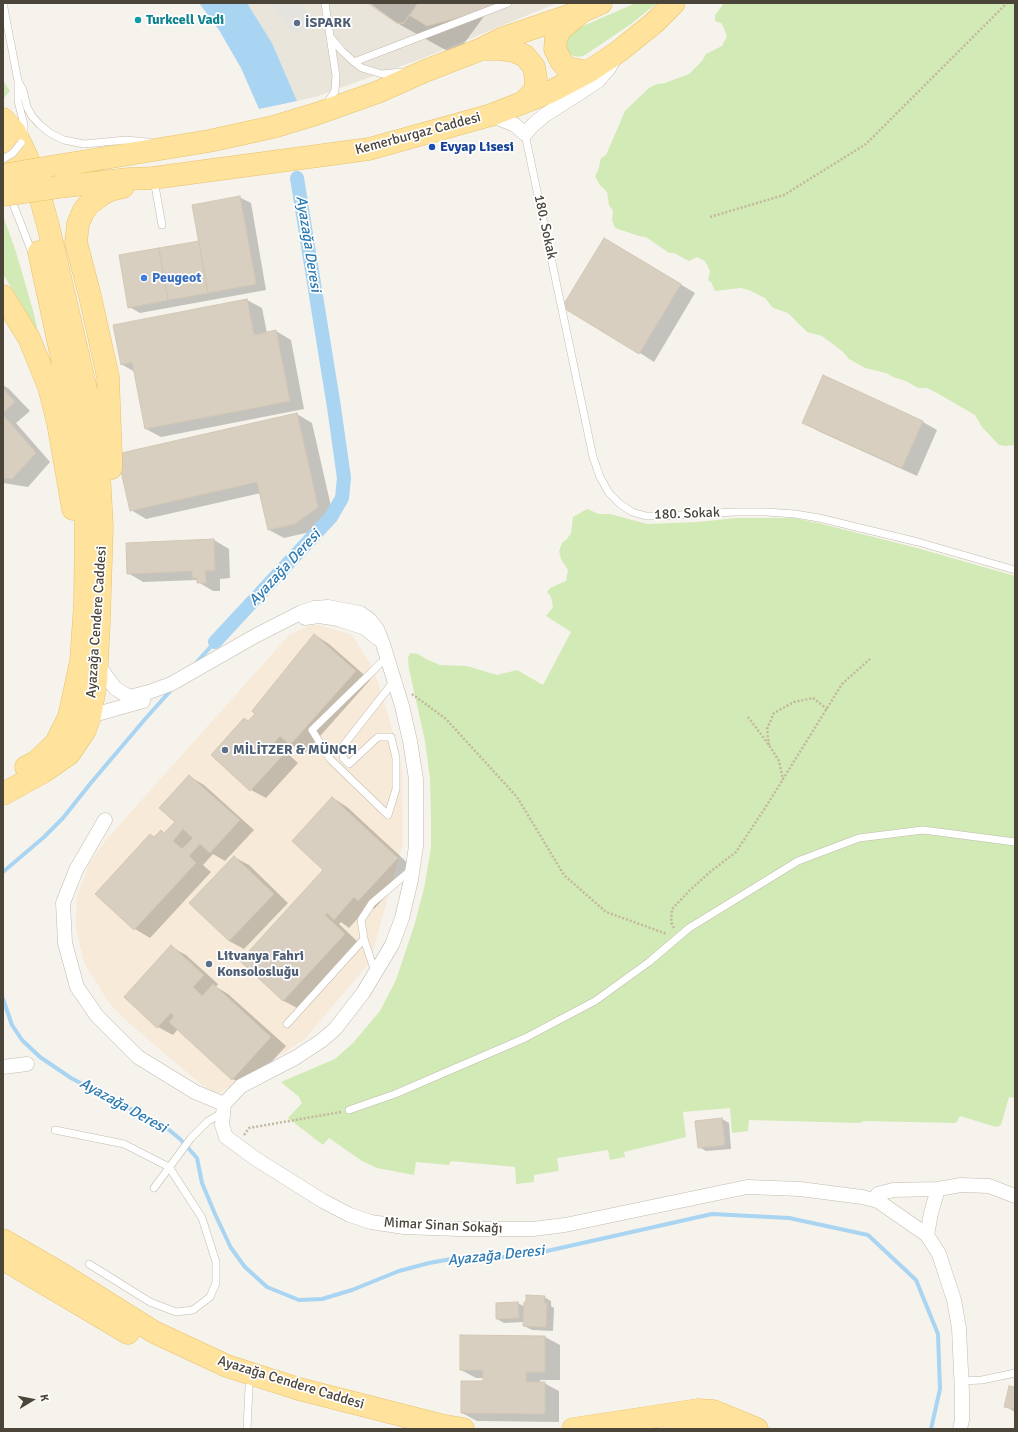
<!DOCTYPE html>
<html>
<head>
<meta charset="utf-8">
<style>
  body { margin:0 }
  #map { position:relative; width:1018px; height:1432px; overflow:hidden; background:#f6f3ec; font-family:Signika,sans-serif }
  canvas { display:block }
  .frame { position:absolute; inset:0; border:4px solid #4b4439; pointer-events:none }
  .north { position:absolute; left:12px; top:1380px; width:40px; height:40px; -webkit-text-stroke:3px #fff; paint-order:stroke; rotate:80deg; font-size:11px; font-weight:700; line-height:16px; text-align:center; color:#4b4439 }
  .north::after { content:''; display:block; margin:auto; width:14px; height:18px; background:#4b4439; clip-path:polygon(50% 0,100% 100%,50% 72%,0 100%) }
</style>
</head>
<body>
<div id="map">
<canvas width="1018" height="1432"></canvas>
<div class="frame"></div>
<div class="north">K</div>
</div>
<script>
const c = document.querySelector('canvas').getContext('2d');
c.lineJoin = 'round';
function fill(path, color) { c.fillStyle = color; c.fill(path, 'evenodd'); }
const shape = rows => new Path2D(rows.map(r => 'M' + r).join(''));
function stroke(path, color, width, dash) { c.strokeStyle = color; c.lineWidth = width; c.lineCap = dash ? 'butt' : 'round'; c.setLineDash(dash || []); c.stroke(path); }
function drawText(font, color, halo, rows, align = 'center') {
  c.font = font + ' Signika,sans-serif'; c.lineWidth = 3.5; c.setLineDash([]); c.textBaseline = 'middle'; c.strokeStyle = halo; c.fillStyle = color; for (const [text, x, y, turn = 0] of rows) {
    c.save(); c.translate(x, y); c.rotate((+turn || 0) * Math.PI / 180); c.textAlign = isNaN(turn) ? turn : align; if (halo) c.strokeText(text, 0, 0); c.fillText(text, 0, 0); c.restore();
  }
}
const residential = shape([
  [247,3,557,3,421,59,315,97,297,101,272,43]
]);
const commercial = shape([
  [311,625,319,625,352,635,373,668,388,714,402,768,403,843,370,962,304,1040,215,1096,130,1024,109,1003,84,963,76,928,77,895,90,862,105,841,290,634]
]);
const green = shape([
  [636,3,657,3,631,24,585,55,579,57,574,56,569,54,566,49,565,39,574,30],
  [724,3,1015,3,1015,445,1005,446,999,445,982,427,975,415,937,393,927,388,918,388,906,381,893,377,886,373,865,368,849,359,842,351,822,336,807,332,788,313,773,308,765,298,749,290,740,288,715,291,711,282,708,280,710,271,705,261,697,257,689,261,674,253,669,253,646,237,639,236,615,228,612,220,613,211,609,205,607,192,599,184,595,176,598,171,601,158,606,155,625,111,629,107,649,88,657,84,665,83,689,74,702,61,706,54,722,46,727,36,724,28,721,23,715,21,715,15],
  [3,80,10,91,3,99],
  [3,215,16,252,34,314,40,341,24,308,3,274],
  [587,509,599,514,610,514,647,524,698,522,736,518,794,518,818,523,917,548,1015,576,1015,1098,1009,1097,1001,1125,996,1127,960,1116,956,1123,864,1121,859,1123,749,1120,748,1131,732,1133,730,1108,683,1112,686,1137,624,1152,625,1157,610,1160,608,1150,557,1158,559,1171,534,1175,534,1182,516,1184,515,1167,451,1161,449,1165,416,1162,414,1175,377,1168,362,1161,329,1138,323,1145,288,1118,302,1103,299,1097,281,1082,335,1059,353,1043,380,1011,396,980,415,923,425,884,431,847,431,817,430,778,425,741,409,669,408,657,411,653,418,654,426,659,440,665,467,666,497,675,517,670,543,685,571,632,546,616,553,607,551,597,547,592,550,588,566,581,568,570,561,559,559,551,562,543,567,539,571,533,573,517]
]);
const parking = shape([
  [273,3,304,3,309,29,292,33]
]);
const water = shape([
  [199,3,247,3,272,43,297,101,259,109,241,68,219,30]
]);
const shadow = shape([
  [370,3,515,3,485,15,457,53,451,53,397,23],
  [239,197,251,203,266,290,140,313,129,307,200,241],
  [619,247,695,293,654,362,640,353],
  [247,300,262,308,267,333,276,331,291,340,304,409,161,437,146,429,135,372,121,364],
  [3,385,9,389,30,411,16,423,50,462,28,487,3,483],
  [297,414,312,423,333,515,310,532,284,538,269,530,261,493,146,519,131,510],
  [803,422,923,422,937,430,917,476,818,431],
  [214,540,229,549,230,578,220,579,220,591,213,591,198,582,197,580,143,582,128,573],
  [315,635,329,644,370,680,305,753,293,746,287,753,298,763,266,798,251,790,249,722],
  [189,776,204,785,254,830,225,861,213,854,203,865,211,872,150,938,135,929,96,894,161,831,165,833,176,822],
  [333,798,347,807,412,867,374,909,369,906,349,928,341,922,339,924,359,943,299,1009,284,1001,241,961,325,870],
  [234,857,249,865,288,903,244,949,229,941],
  [171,947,186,955,218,984,216,987,228,994,286,1046,248,1088,233,1079,178,1029,173,1035,158,1027],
  [722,1119,729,1123,731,1149,706,1151,699,1147],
  [544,1297,551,1301,551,1306,554,1308,553,1331,532,1330,524,1326,524,1322,504,1323,497,1319,518,1303,525,1307,527,1303],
  [461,1336,545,1337,560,1345,560,1380,540,1380,540,1383,544,1383,559,1391,559,1422,477,1421,462,1413,484,1382,484,1378,476,1378,461,1370],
  [1015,1388,1015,1412,1005,1406]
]);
const stream = shape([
  [196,663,215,642],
  [3,872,44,837,63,818,90,784,146,718,172,689],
  [3,999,12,1025,22,1040,40,1057,71,1078,118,1103,162,1124,180,1139,197,1158,202,1183,215,1214,231,1248,245,1267,267,1287,299,1300,322,1299,352,1290,399,1271,429,1263,457,1258,493,1258,529,1255,712,1214,789,1218,868,1235,916,1280,938,1334,940,1389,931,1429]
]);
const canal = shape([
  [215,642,331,517,342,498,344,478,334,407,297,178]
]);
const building = shape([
  [368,3,418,3,404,23,397,23,368,3],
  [368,3,498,3,468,15,427,26,409,15,404,23,397,23,368,3],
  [240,196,256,284,208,293,192,205,240,196],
  [604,238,681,284,639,354,562,307,604,238],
  [199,241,208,293,168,300,159,248,199,241],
  [159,248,168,300,128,308,119,255,159,248],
  [247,299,254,335,276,330,290,401,145,429,132,362,121,365,113,325,247,299],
  [823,375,923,421,902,468,802,423,823,375],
  [3,388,15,402,3,413,3,388],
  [297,413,318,507,295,524,268,530,257,482,130,511,117,454,297,413],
  [3,415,36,453,12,479,3,478,3,415],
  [214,539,215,570,205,571,206,583,197,583,197,578,192,578,192,571,127,574,126,543,214,539],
  [314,634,356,671,290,745,280,736,273,744,284,754,250,791,211,755,244,718,248,721,255,714,252,711,314,634],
  [189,775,240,820,210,853,200,844,189,856,196,863,134,930,95,894,150,834,154,837,161,830,164,833,175,822,159,808,189,775],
  [183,829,193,838,182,849,173,841,183,829],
  [332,797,398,858,358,901,354,897,334,920,327,913,325,915,345,934,283,1001,240,961,323,870,292,841,332,797],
  [234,856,274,894,229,941,189,903,234,856],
  [171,945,204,975,193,987,202,996,213,984,271,1037,232,1080,169,1022,174,1016,171,1013,157,1028,124,997,171,945],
  [722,1118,725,1145,698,1148,695,1121,722,1118],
  [526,1295,545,1296,544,1303,547,1303,546,1327,523,1326,524,1302,526,1302,526,1295],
  [518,1302,519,1318,496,1319,496,1303,518,1302],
  [460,1335,545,1336,545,1372,526,1372,526,1382,545,1382,545,1414,461,1413,461,1381,483,1381,483,1370,460,1370,460,1335],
  [1009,1386,1015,1387,1015,1409,1004,1407,1009,1386]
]);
const path = shape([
  [710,217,784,195,866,144,1007,3],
  [412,694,446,719,517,797,564,875,606,912,667,934],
  [748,717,769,745,779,761,783,780],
  [769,745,767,729,774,713,794,702,813,698,827,709],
  [674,928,671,922,672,909,690,890,710,872,736,852,767,805,842,684,870,659],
  [244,1135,249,1128,341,1112]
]);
const service = shape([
  [3,3,18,81,18,101,24,125,24,135],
  [325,3,336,76,335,91,326,105],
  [332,39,342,51,354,62,362,68,382,74,402,72],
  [354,62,508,3],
  [18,81,23,90,27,107,32,116,40,125,50,133,64,140,84,144,126,140,148,142],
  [525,134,593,457,600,477,609,493,620,504,632,512,646,516,662,516,735,512,766,512,795,514,819,518,918,542,1015,570],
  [154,180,162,225],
  [10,196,33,255],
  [387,657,312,730,330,759,388,815,396,789,396,758,391,737,378,737,349,764,343,758,343,746,394,681],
  [375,972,364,939,361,920,372,903,411,870],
  [287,1024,364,939],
  [349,1110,395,1094,525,1038,595,1001,649,962,689,928,798,861,859,838,923,830,1015,842],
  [55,1130,124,1144,169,1167,202,1218,216,1262,216,1283,210,1297,193,1310,176,1312,150,1302,89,1264],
  [154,1188,191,1138,208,1121,222,1113],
  [961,1381,982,1380,1015,1373],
  [247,1429,249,1387]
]);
const minor = shape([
  [491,115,515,125,525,134,533,125,545,115,598,81,609,68,613,61],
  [305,618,319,616,338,619,365,628,377,638],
  [97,664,115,688,129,697,149,692,171,684,255,636,302,612,314,608,328,607,360,613,370,620,377,629,383,644,402,706,410,741,416,779,416,846,411,880,402,918,392,945,363,993,335,1029,321,1041,295,1058,241,1086,224,1104,222,1125,226,1137,256,1159,323,1201,350,1215,371,1222,404,1227,458,1229,533,1229,565,1225,747,1187,800,1189,862,1197,878,1201,927,1235,939,1254,954,1300,959,1328,962,1393,962,1420,960,1429],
  [90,716,143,701],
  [105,820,76,870,63,903,65,943,77,987,97,1016,138,1057,195,1092,224,1104],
  [3,1067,27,1064],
  [874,1200,878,1194,893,1190,938,1189,961,1185,989,1186,1015,1196],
  [927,1235,931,1213,938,1189]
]);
const primary = shape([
  [578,15,561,29,556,38,555,49,561,61,567,68,588,72],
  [484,49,500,49,514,51,525,56,534,67,536,79,535,90,524,102],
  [3,119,15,132,27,157,37,186,48,225,91,411,99,473,102,526,99,622,96,682,90,716,85,730,69,754,43,772,3,794],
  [3,145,13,166,22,190],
  [44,168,209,141,273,127,316,114,378,92,425,71,479,50,501,39,583,11,601,3],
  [58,187,129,179,153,178,369,149,491,115,550,92,588,72,618,52,654,23,674,3],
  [3,296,29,338,49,387,58,423,73,509],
  [111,468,111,457,108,377,90,296,76,242,78,224,83,212,88,205,101,195,110,190,123,187],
  [26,767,36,762,56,743,69,717,81,661,85,603,86,512,83,474,74,414,39,252],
  [3,1240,60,1273,154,1332,227,1366,299,1389,440,1425,463,1429],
  [3,1259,128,1333],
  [675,1426,699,1424,714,1429],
  [573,1429,698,1410,713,1411,757,1429]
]);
const serviceBridge = shape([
  [3,159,13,153,21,143]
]);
const primaryBridge = shape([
  [3,175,44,168],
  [3,195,58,187]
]);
const markers = [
  [138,20,4,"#0f9aa8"],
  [297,23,4,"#5c6f8a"],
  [432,147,4,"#1a4fb4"],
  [144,278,4,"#3f7fe0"],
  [225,750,4,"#5c6f8a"],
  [209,964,4,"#5c6f8a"]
];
const cultureNames = [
  ["Turkcell Vadi",146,20]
];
const serviceNames = [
  ["İSPARK",305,23],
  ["MİLİTZER & MÜNCH",233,750],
  ["Litvanya Fahri",217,956],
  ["Konsolosluğu",217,972]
];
const streetNames = [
  ["Kemerburgaz Caddesi",418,134,-15],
  ["180. Sokak",545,227,78],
  ["180. Sokak",687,514,-2],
  ["Ayazağa Cendere Caddesi",97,622,-86],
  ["Mimar Sinan Sokağı",443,1226,3],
  ["Ayazağa Cendere Caddesi",291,1383,17]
];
const transitNames = [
  ["Evyap Lisesi",440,147]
];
const shopNames = [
  ["Peugeot",152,278]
];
const waterNames = [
  ["Ayazağa Deresi",308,244,81],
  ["Ayazağa Deresi",285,568,-47],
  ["Ayazağa Deresi",123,1106,29],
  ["Ayazağa Deresi",496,1256,-6]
];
fill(residential, '#eae5da');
fill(commercial, '#f7ead8');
fill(green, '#d2eab5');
fill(parking, '#e5e3e0');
fill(water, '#a9d4f2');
fill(shadow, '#0003');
stroke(stream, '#a9d4f2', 4);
stroke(canal, '#a9d4f2', 14);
fill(building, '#d8cfc1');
stroke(building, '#d3c7b4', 1);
stroke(service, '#c2bbae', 8);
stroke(minor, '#c2bbae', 15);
stroke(primary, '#e6c16a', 23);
stroke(path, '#c4b79f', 2.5, [2, 2]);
stroke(service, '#fff', 7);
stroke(minor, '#fff', 14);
stroke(primary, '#ffe39c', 22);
stroke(serviceBridge, '#c2bbae', 8, []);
stroke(primaryBridge, '#e6c16a', 23, []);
stroke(serviceBridge, '#fff', 7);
stroke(primaryBridge, '#ffe39c', 22);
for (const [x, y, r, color] of markers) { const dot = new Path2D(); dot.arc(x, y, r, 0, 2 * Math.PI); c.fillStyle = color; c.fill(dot); stroke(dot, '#fff', 1.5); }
drawText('bold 14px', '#0d838f', '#fff', cultureNames, 'left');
drawText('bold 14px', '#4e5e75', '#fff', serviceNames, 'left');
drawText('14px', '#4b4439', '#fff', streetNames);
drawText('bold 14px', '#164399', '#fff', transitNames, 'left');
drawText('bold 14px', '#366cbe', '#fff', shopNames, 'left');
drawText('italic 15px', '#2e7ab2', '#fff', waterNames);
</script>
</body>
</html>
